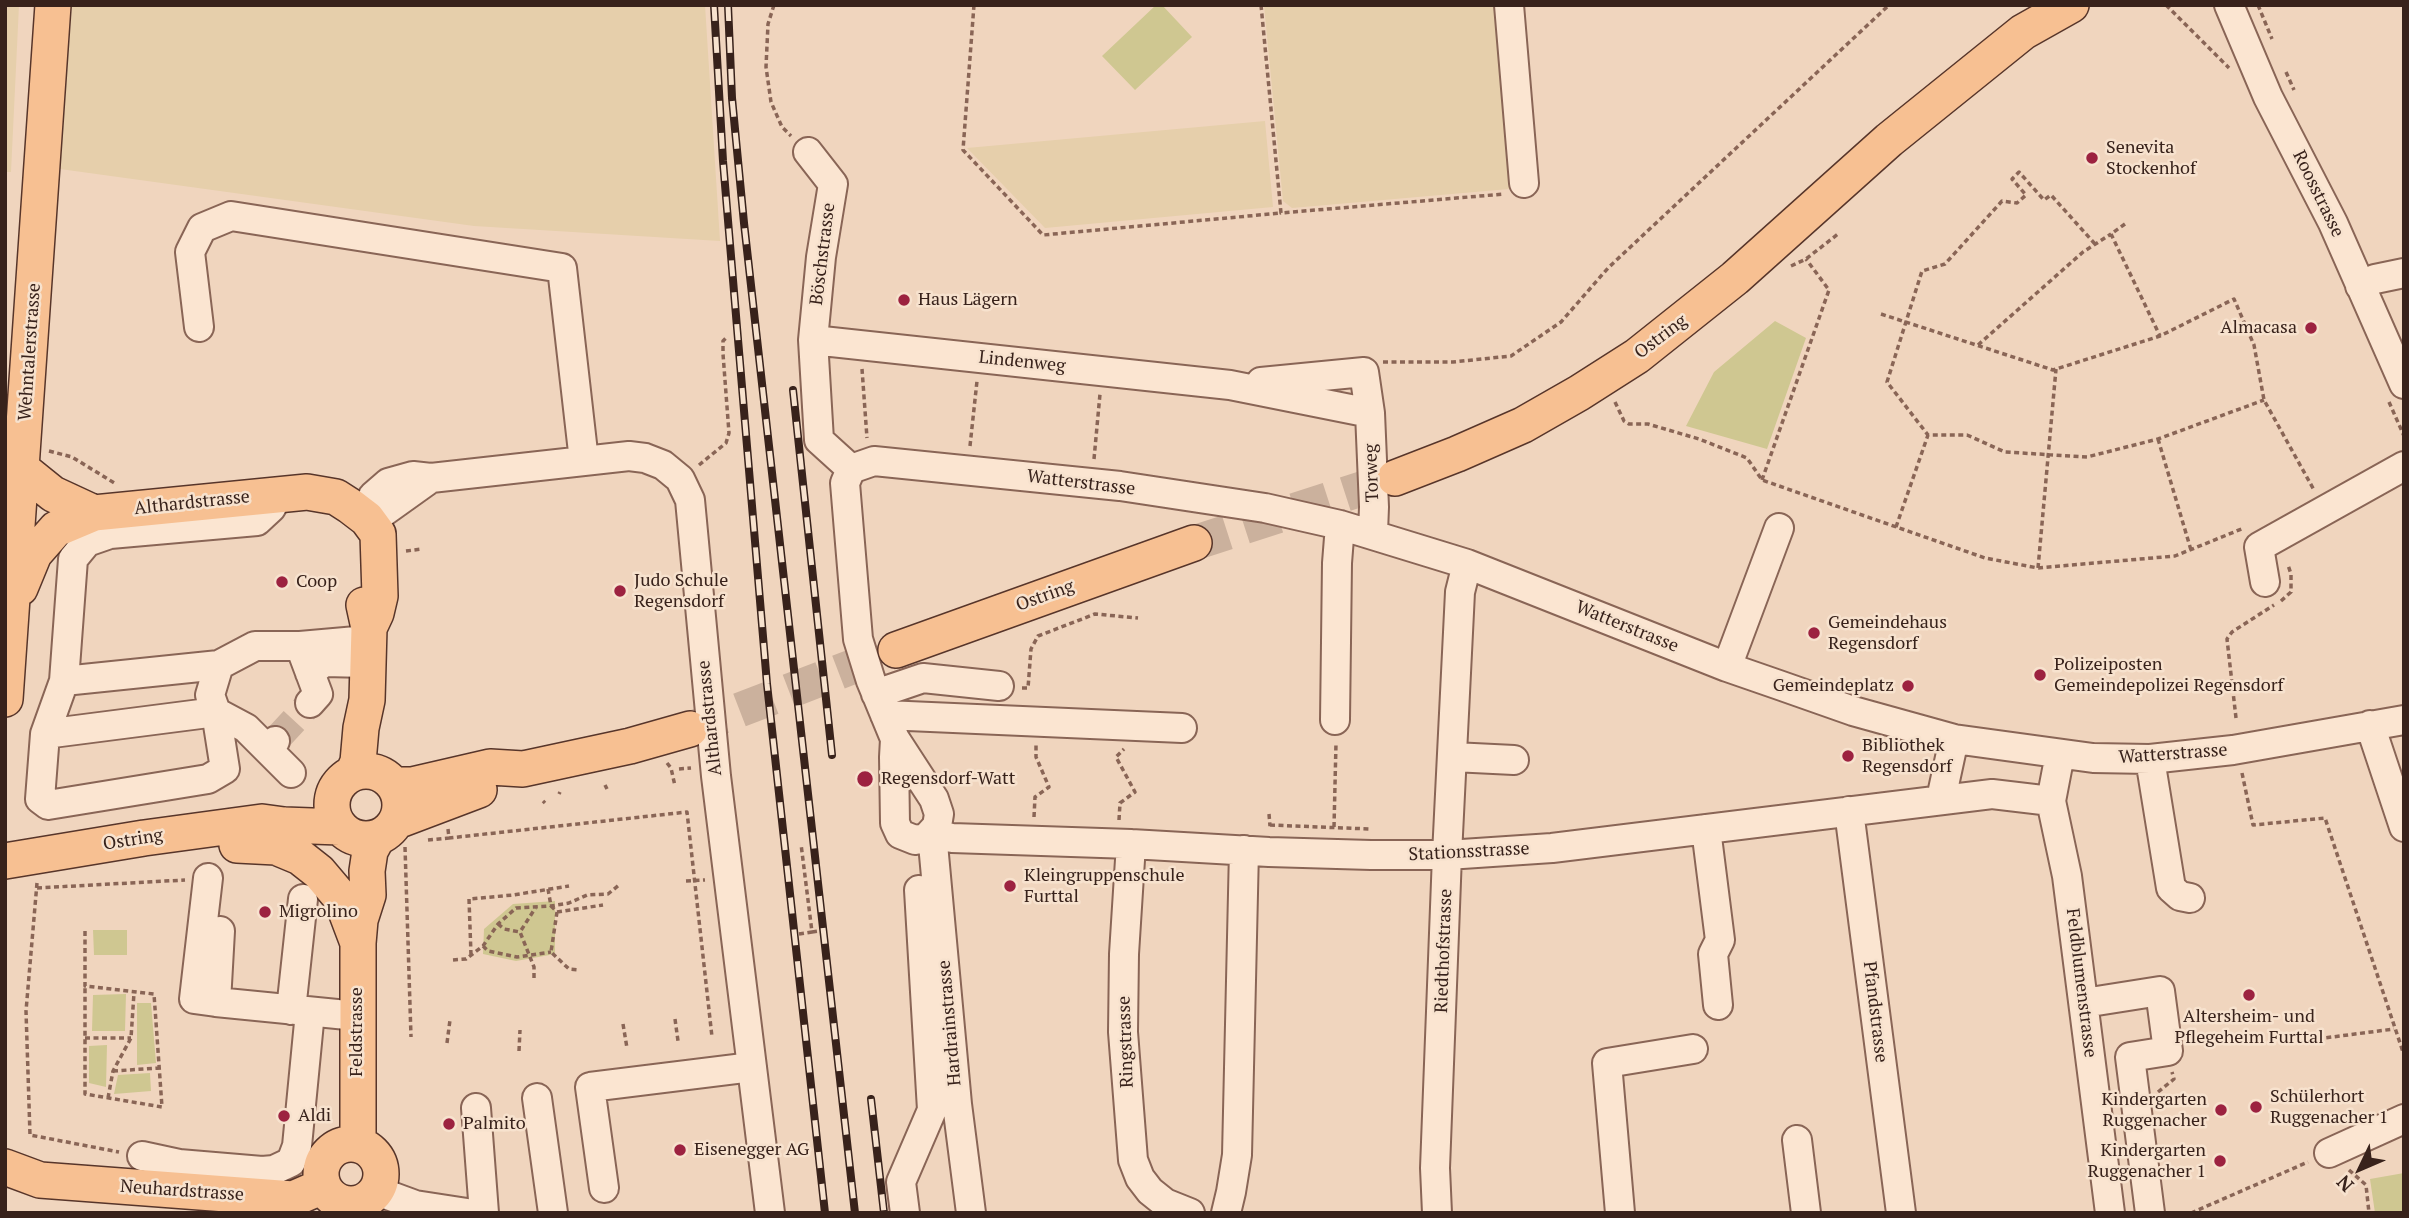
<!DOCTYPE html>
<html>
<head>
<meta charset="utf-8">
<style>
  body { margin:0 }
  #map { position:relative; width:2409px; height:1218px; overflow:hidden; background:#f0d5be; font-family:"PT Serif",serif }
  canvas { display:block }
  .frame { position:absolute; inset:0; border:7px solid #38221b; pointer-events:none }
  .north { position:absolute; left:2325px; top:1134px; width:70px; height:70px; -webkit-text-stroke:5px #f7e2ce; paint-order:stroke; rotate:226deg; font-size:19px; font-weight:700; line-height:28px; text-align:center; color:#38221b }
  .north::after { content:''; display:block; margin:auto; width:24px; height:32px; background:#38221b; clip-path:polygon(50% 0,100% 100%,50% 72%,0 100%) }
</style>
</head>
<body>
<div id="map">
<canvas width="2409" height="1218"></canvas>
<div class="frame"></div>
<div class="north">N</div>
</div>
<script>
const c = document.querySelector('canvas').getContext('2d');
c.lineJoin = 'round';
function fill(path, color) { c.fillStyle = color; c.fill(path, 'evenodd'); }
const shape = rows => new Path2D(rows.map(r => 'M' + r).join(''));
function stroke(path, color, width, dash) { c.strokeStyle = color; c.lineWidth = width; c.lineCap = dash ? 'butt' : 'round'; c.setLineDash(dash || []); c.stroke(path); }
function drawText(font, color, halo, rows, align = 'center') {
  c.font = font + ' "PT Serif",serif'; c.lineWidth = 5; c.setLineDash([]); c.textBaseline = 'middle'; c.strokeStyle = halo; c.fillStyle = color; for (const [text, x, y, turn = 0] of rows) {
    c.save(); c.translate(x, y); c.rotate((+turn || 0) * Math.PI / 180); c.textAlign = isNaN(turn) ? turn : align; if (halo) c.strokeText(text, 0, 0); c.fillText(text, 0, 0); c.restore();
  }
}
const farmland = shape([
  [5,5,19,5,11,172,5,172],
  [72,5,705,5,720,241,474,226,60,169],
  [1264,5,1503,5,1519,179,1509,189,1292,208,1283,201],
  [1265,121,1273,207,1045,228,967,148]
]);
const green = shape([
  [1156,5,1162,5,1192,37,1135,90,1102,56],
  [1775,321,1806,338,1767,449,1686,426,1714,372],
  [555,901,555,954,516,961,483,954,484,929,513,904],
  [93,930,127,930,127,955,94,955],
  [126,994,125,1031,92,1031,93,995],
  [151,1003,156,1063,137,1065,137,1003],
  [107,1045,106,1087,89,1083,89,1046],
  [150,1073,151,1091,114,1094,118,1075],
  [2404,1173,2404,1213,2375,1213,2370,1179]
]);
const minorTunnel = shape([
  [275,741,310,703]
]);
const majorTunnel = shape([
  [1194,543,1395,478],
  [690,729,896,650]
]);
const path = shape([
  [774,5,768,24,766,67,771,102,782,127,791,136],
  [974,5,963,150,1043,235,1281,213],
  [1261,5,1281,213,1504,194],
  [2166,5,2229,68],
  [2258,5,2272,39],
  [2286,72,2294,90],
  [2125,224,2111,234,2160,336],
  [2095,244,2051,195,2044,200,2019,172,2012,179,2026,195,2017,203,2002,201,1945,264,1922,271,1887,382,1928,435,1967,435,2005,452,2087,457,2158,439,2264,400],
  [1791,266,1806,259,1838,234],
  [1881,314,2053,370,2160,336,2234,299,2254,345,2264,400,2314,490],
  [1978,345,2083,252,2111,234],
  [1383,362,1453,362,1511,356,1561,322,1608,268,1889,5],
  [862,369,867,438],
  [1615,402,1624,421,1629,424,1648,424,1699,439,1747,458,1762,480,1985,558,2038,568,2175,556,2244,528],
  [2389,402,2404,436],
  [2158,439,2191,550],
  [970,446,977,381],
  [49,451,72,457,116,484],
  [1094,459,1100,394],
  [699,465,726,443,729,433,723,354,723,341,726,338],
  [1762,480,1829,290,1806,259],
  [1896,527,1928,435],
  [406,551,422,549],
  [2038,568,2056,369],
  [2281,601,2291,592,2291,574,2288,565],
  [1022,688,1028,688,1031,649,1038,636,1095,614,1138,618],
  [2236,718,2227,639,2232,632,2274,605],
  [667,763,671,768,675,786],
  [679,769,691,768],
  [2242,773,2253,825,2325,818,2404,1055],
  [605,785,607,789],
  [559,794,560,792],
  [543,801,545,803],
  [1269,814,1270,826],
  [1034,817,1035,797,1049,787,1036,757,1036,744],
  [1119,820,1120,803,1135,792,1116,757,1124,749],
  [1270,825,1370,829],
  [1334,827,1336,743],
  [448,829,449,838,687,812,712,1037],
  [428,840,449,838],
  [405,847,411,1037],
  [686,881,705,880],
  [37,883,26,1011,30,1135,119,1152],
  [37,888,185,880],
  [548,889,551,906,557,912,551,952,569,969,580,970],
  [557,912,603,905],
  [498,924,504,929,520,932],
  [85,931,85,986,154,994,162,1107,85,1094,85,986],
  [812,932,819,931],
  [799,934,812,932,801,844],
  [483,946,488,951,517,957,551,952],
  [471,955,469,899,513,895,569,886],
  [453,960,466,959,483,946,498,924,516,908,551,906,569,903,587,895,608,894,619,885],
  [534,978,534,967,520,932,536,907],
  [675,1019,678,1041],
  [623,1024,627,1048],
  [85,1038,131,1038],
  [2301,1041,2394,1029],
  [447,1043,450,1020],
  [519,1051,520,1030],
  [113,1071,159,1068],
  [2158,1092,2174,1079,2172,1072],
  [108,1098,113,1071,131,1038,134,993],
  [2349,1170,2366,1185,2369,1213],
  [2191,1213,2308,1162]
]);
const minor = shape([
  [1509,5,1524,183],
  [2229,5,2268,97,2333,223,2404,384],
  [808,152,833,184,821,257,813,340,819,440,851,469],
  [2360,286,2375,279,2404,273],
  [199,327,190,252,202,228,231,216,562,268,584,461],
  [813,340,1230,385,1370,413],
  [1261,382,1364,372,1370,413,1374,507,1373,533],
  [851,469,874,461,1120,486,1265,508,1340,525,1467,564,1727,667,1779,685,1853,711,1954,739,2093,758,2150,759,2233,750,2404,720],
  [851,469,845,483,858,639,871,681,895,739,934,799,939,814,937,826,926,838,915,840,900,834,895,823,894,757,895,739],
  [367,519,373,496,388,483,413,476,431,478,629,456,645,458,663,465,680,479,690,500,716,776,770,1213],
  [367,519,382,513,431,478],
  [2265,582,2259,547,2404,466],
  [300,646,318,694,310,703],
  [219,665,210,695,216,712,246,728,266,748,275,741],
  [1727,667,1779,528],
  [310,673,324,662,368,663],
  [64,681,219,665,255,646,300,646,368,640],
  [876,694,923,678,999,686],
  [885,715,1182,728],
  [1335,720,1337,563,1340,525],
  [2370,725,2404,827],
  [45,734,216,712,225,769,208,779,48,805,40,799,45,734,64,681,73,559,87,542,110,534,257,521,271,508,279,494],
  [266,748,291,773],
  [2060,754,2051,801,2067,876,2110,1213],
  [1453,757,1514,760],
  [2150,759,2171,888,2180,896,2190,898],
  [1941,799,1954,739],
  [1849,811,1901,1213],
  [1706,829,1720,940,1713,954,1718,1005],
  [932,833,952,838,1131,844,1269,852,1371,855,1447,855,1552,848,1992,794,2051,801],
  [932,833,957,1104,971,1213],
  [1131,844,1124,954,1123,1032,1133,1160,1140,1178,1150,1191,1165,1203,1190,1213],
  [208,878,194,999,216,1002],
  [220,931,216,1002,357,1016],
  [2084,1003,2160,991,2168,1051,2130,1057,2150,1213],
  [291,1010,303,899],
  [537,1098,553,1213],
  [476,1108,484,1213],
  [1797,1140,1806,1213],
  [2329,1153,2404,1119],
  [142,1156,179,1164,262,1171,274,1170,291,1162,297,1146,310,1012],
  [604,1188,590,1087,752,1067],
  [377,1191,415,1205,467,1213],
  [905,1213,901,1182,932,1110,919,890],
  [1226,1213,1231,1192,1237,1155,1244,850],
  [1437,1213,1435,1168,1447,855,1460,592,1467,564],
  [1620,1213,1607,1063,1693,1049]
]);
const major = shape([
  [22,469,53,494,94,513],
  [1395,478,1457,454,1523,425,1579,393,1637,356,1735,278,1889,140,2023,32,2071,5],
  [20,588,34,554,56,529,94,513,307,492,336,497,350,506,367,519,378,534,380,596,376,613,369,628],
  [896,650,1194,543],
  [5,699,53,5],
  '332 805a34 34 0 1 1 68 0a34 34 0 1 1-68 0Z',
  [353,773,358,762,361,728,367,700,369,628,364,605],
  [395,785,412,785,490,767,523,769,630,746,690,729],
  [397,821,479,790],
  [237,845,276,847,300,857,319,872,341,898,358,943],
  [5,861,144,838,262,822,284,825,340,827],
  '321 1174a30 30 0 1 1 60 0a30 30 0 1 1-60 0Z',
  [358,1144,358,943,360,920,368,895,367,871,370,851,377,838],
  [5,1167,40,1180,293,1199,323,1186]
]);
const rail = shape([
  [714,5,723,161,767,684,825,1213],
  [728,5,732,98,744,223,855,1213],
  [793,390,832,755],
  [871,1099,884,1213]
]);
const markers = [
  [2092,158,7,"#9c2240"],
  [904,300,7,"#9c2240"],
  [2311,328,7,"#9c2240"],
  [282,582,7,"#9c2240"],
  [620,591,7,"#9c2240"],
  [1814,633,7,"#9c2240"],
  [2040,675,7,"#9c2240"],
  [1908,686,7,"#9c2240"],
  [1848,756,7,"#9c2240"],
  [865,779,9,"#9c2240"],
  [1010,886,7,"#9c2240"],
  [265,912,7,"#9c2240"],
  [2249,995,7,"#9c2240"],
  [2256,1107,7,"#9c2240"],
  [2221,1110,7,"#9c2240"],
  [284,1116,7,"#9c2240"],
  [449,1124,7,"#9c2240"],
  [680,1150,7,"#9c2240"],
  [2220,1161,7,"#9c2240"]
];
const poiNames = [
  ["Senevita",2106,148],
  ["Stockenhof",2106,169],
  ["Haus Lägern",918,300],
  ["Almacasa",2297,328,"right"],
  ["Judo Schule",634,581],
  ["Regensdorf",634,602],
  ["Coop",296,582],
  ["Gemeindehaus",1828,623],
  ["Regensdorf",1828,644],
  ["Polizeiposten",2054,665],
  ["Gemeindepolizei Regensdorf",2054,686],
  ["Gemeindeplatz",1894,686,"right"],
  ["Bibliothek",1862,746],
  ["Regensdorf",1862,767],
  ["Regensdorf-Watt",881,779],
  ["Kleingruppenschule",1024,876],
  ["Furttal",1024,897],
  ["Migrolino",279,912],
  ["Altersheim- und",2249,1017,"center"],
  ["Pflegeheim Furttal",2249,1038,"center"],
  ["Schülerhort",2270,1097],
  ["Ruggenacher 1",2270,1118],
  ["Kindergarten",2207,1100,"right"],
  ["Ruggenacher",2207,1121,"right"],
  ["Aldi",298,1116],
  ["Palmito",463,1124],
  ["Eisenegger AG",694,1150],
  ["Kindergarten",2206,1151,"right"],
  ["Ruggenacher 1",2206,1172,"right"]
];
const streetNames = [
  ["Roosstrasse",2318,194,64],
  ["Böschstrasse",823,254,-83],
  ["Ostring",1661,337,-37],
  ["Wehntalerstrasse",30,352,-86],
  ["Lindenweg",1022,362,6],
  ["Torweg",1372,473,-92],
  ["Watterstrasse",1081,483,7],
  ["Althardstrasse",192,503,-6],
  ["Ostring",1045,596,-20],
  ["Watterstrasse",1627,627,22],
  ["Althardstrasse",710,718,-96],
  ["Watterstrasse",2173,754,-4],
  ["Ostring",133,840,-9],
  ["Stationsstrasse",1469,852,-3],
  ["Riedthofstrasse",1444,951,-88],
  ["Feldblumenstrasse",2081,983,83],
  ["Pfandstrasse",1875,1012,83],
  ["Hardrainstrasse",950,1023,-95],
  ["Feldstrasse",357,1032,-90],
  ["Ringstrasse",1126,1042,-92],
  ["Neuhardstrasse",182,1191,4]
];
fill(farmland, '#e6cfab');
fill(green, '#cfc791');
stroke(minorTunnel, '#cbb19d', 28, [28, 14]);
stroke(majorTunnel, '#cbb19d', 35, [35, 18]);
stroke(minor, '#896556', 32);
stroke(major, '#57352a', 38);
stroke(path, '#896556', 3.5, [5, 3.5]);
stroke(minor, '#fbe5d1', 28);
stroke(major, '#f7c092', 35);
stroke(rail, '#38221b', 8);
stroke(rail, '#f7e2ce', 5, [16]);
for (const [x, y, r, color] of markers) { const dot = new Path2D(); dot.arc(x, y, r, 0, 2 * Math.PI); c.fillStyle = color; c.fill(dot); stroke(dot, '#f7e2ce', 2.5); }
drawText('18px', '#38221b', '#f7e2ce', poiNames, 'left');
drawText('18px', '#38221b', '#f7e2ce', streetNames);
</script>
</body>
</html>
